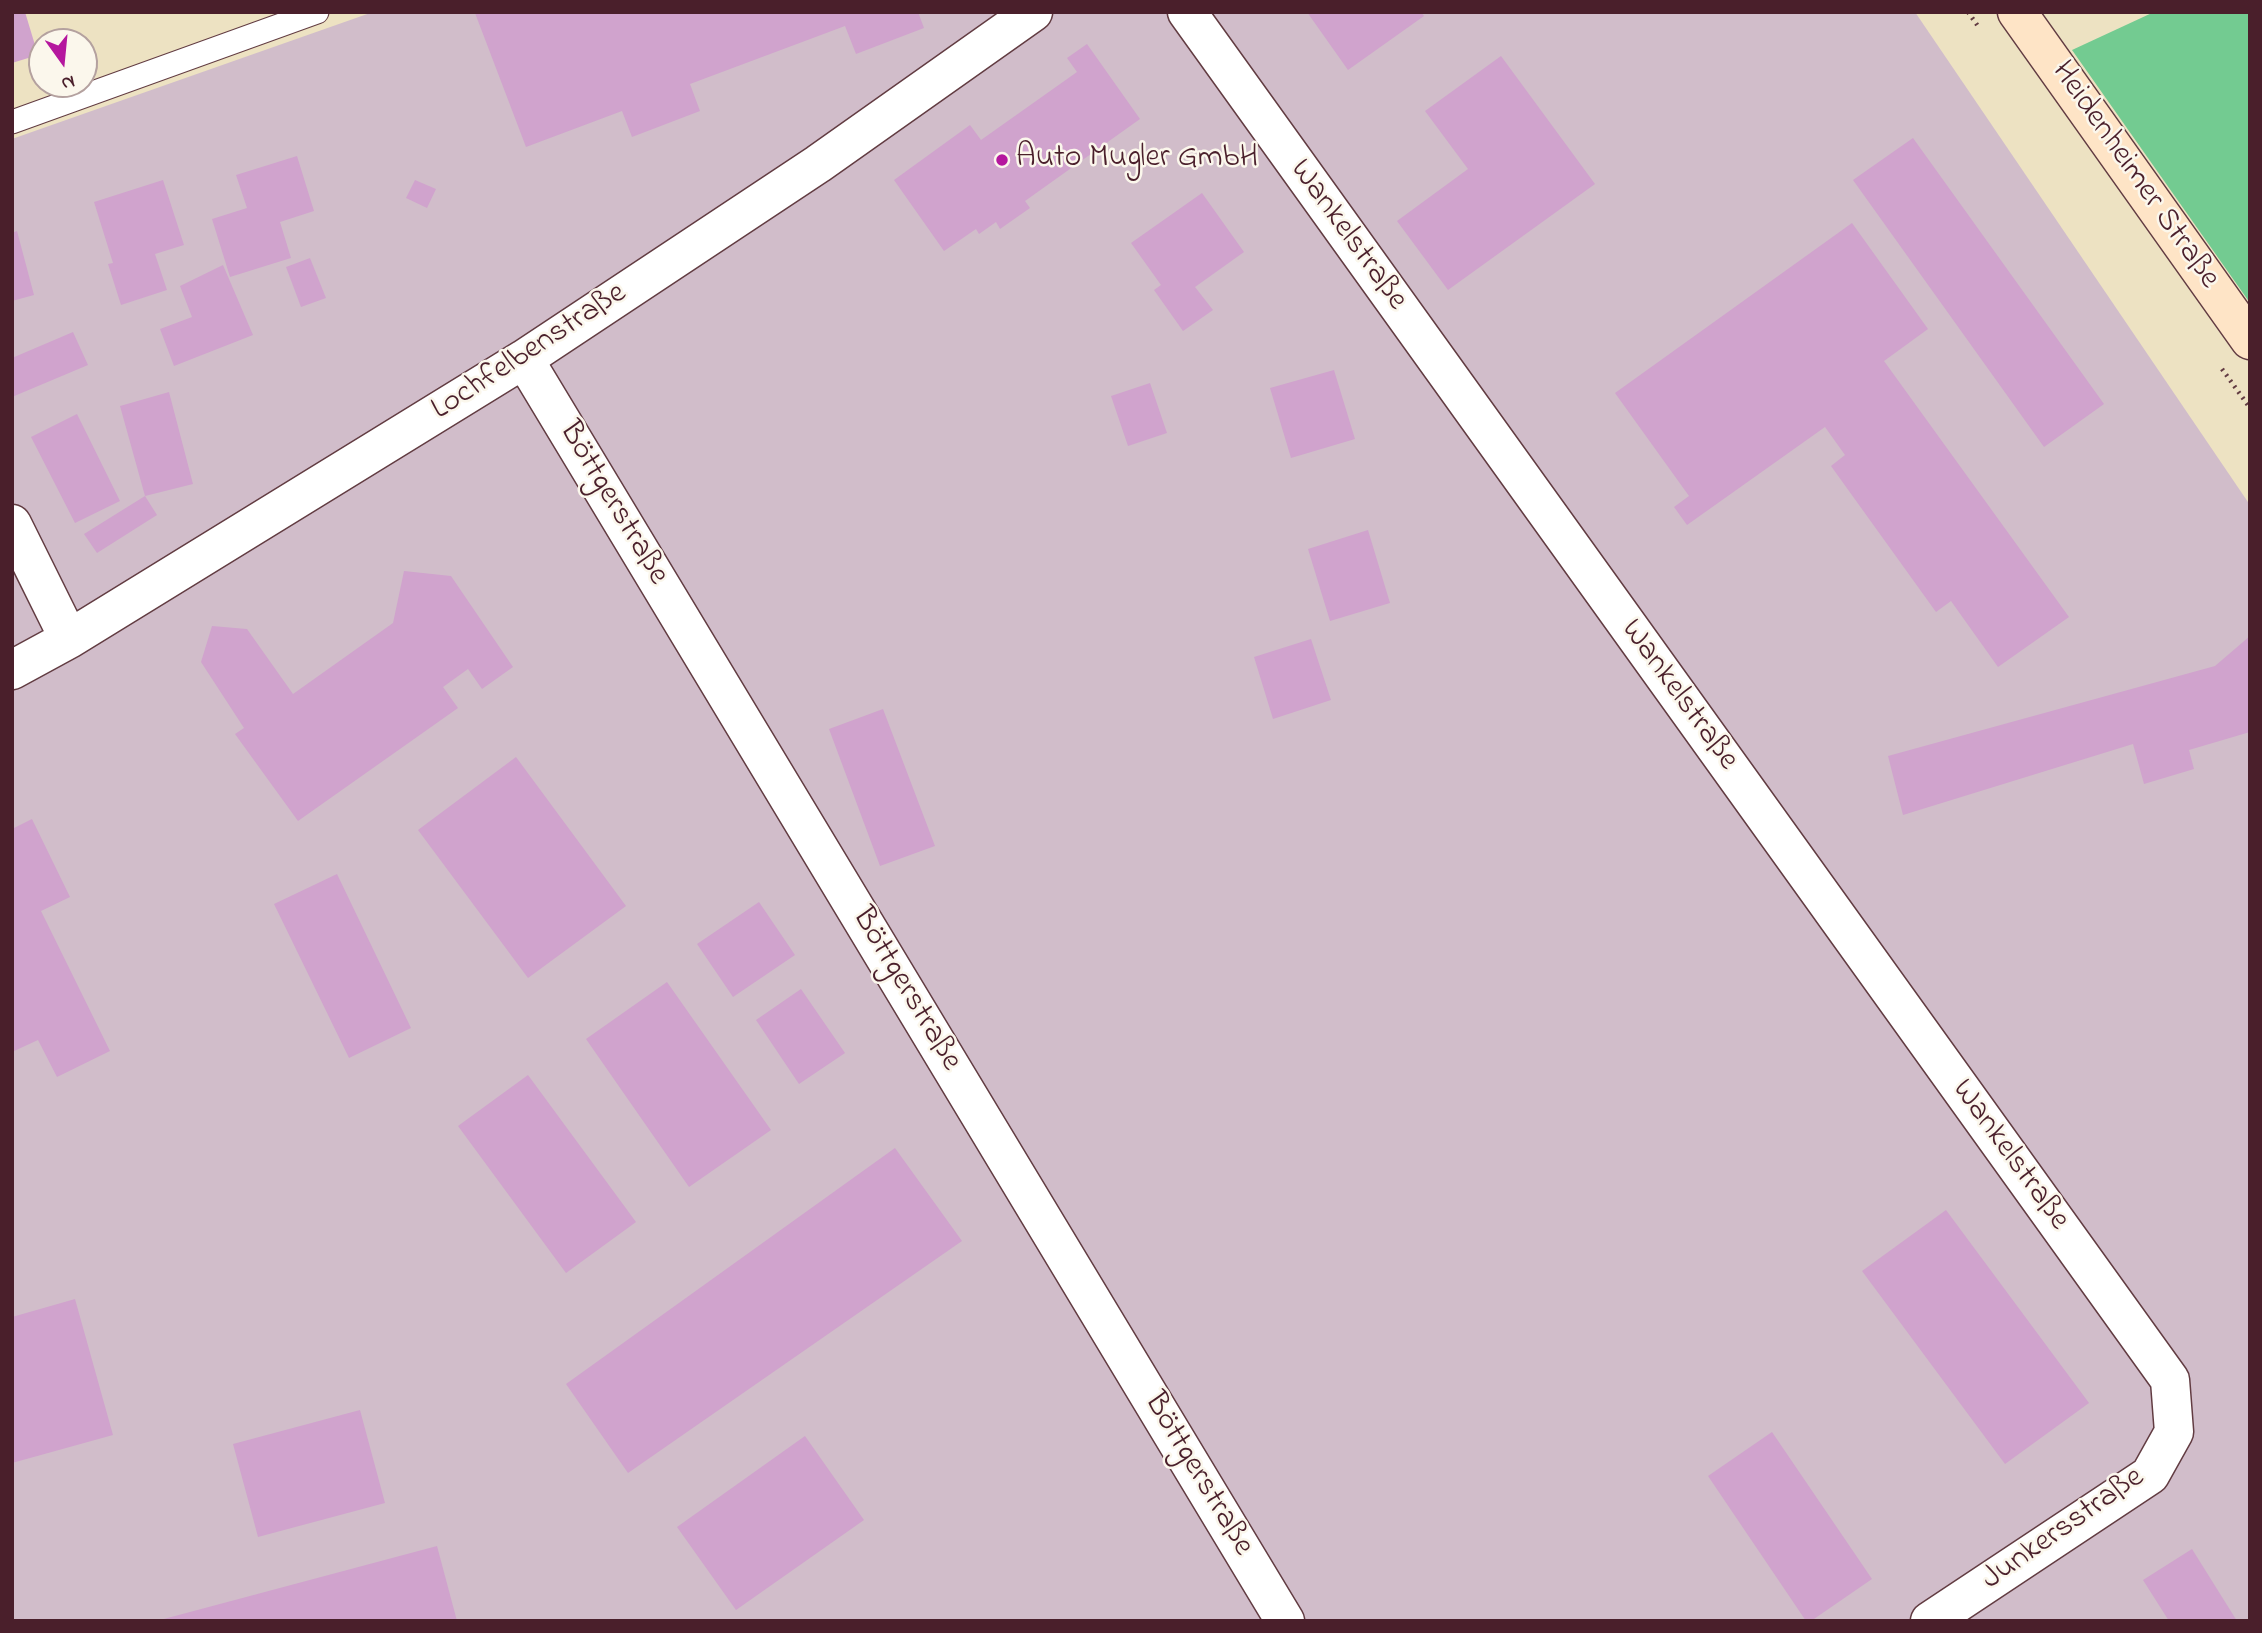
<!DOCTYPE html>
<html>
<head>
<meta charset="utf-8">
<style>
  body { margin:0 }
  #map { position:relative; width:2262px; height:1633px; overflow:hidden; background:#ede2c2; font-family:"Indie Flower",sans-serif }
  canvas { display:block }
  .frame { position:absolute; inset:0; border:14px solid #4a1f2b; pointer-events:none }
  .north { position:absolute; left:28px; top:28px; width:70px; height:70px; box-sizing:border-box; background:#fbf7ec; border:2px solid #b4a19f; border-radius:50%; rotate:165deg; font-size:19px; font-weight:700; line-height:28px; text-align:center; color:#4a1f2b }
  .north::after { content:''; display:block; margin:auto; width:24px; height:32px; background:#b5179e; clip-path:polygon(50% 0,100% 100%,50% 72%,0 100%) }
</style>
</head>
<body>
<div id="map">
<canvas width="2262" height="1633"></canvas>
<div class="frame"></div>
<div class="north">N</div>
</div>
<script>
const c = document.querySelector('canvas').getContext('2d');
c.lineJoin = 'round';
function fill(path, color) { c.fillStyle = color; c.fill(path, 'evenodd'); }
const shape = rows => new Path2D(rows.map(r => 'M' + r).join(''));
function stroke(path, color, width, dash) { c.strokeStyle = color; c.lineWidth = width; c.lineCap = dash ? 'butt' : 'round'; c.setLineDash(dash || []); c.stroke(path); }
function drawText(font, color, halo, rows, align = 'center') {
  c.font = font + ' "Indie Flower",sans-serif'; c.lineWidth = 5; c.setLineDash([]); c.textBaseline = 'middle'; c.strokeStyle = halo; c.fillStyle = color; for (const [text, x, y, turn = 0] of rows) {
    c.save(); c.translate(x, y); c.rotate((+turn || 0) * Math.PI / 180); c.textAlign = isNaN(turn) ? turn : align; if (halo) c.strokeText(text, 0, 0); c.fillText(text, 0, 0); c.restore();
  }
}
const industrial = shape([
  [373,12,1915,12,2250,505,2250,1621,12,1621,12,139]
]);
const green = shape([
  [2154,12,2250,12,2250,303,2072,50]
]);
const building = shape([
  [12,12,25,12,38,55,12,63],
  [478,12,918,12,924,28,856,54,845,26,690,84,700,111,632,137,622,111,526,147,475,13],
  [1307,12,1421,12,1424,16,1348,70],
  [1087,44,1140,119,1025,201,1030,208,1000,229,996,222,979,234,976,229,944,251,894,180,970,125,981,140,1077,72,1067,58],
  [1501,56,1595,184,1448,290,1397,221,1468,169,1425,111],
  [1913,138,2104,404,2044,447,1853,180],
  [297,156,314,211,280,222,291,258,230,277,212,219,247,208,236,175],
  [163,180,184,245,155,254,167,290,121,305,108,264,113,263,94,202],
  [415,180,436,189,427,208,406,198],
  [1202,193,1244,252,1195,287,1213,310,1183,331,1154,290,1161,285,1131,243],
  [1852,223,1928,329,1884,361,2069,617,1998,667,1951,601,1936,612,1831,466,1845,455,1825,427,1687,525,1674,507,1689,496,1615,393],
  [17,231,34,295,12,301,12,233],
  [310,258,326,298,301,307,286,267],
  [223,265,253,335,174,366,160,329,192,317,180,286],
  [73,332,88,365,12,397,12,358],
  [1334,370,1355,439,1291,458,1270,388],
  [1150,383,1167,433,1128,446,1111,396],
  [169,392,193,484,145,496,120,406],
  [77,414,120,501,75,523,31,437],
  [145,496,157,515,97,553,84,534],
  [1368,530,1390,603,1330,621,1308,549],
  [404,571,451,576,513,667,482,689,468,669,443,687,458,708,298,821,235,734,244,728,201,662,212,626,247,629,293,694,393,623],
  [2250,636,2250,732,2189,750,2194,769,2144,784,2133,744,1903,815,1888,756,2215,666],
  [1311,639,1331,700,1273,719,1254,657],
  [883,709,935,846,880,866,829,729],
  [516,757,626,906,528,978,418,830],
  [32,819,70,897,41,911,110,1051,57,1077,38,1040,12,1052,12,829],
  [337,874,411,1028,349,1058,274,904],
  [759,902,795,955,733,997,697,944],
  [667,982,771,1130,689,1187,586,1039],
  [801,989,845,1053,799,1084,756,1020],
  [528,1075,636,1222,566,1273,458,1126],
  [895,1148,962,1241,628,1473,566,1384],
  [1946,1210,2089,1403,2005,1464,1862,1271],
  [75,1299,113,1435,12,1463,12,1317],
  [360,1410,385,1503,258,1537,233,1444],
  [1772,1432,1872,1579,1811,1621,1806,1621,1708,1476],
  [805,1436,864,1520,736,1610,677,1527],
  [437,1546,457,1621,160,1621,160,1620],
  [2192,1549,2237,1621,2169,1621,2143,1580]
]);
const path = shape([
  [1968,12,1980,29],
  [2222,369,2250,408]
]);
const service = shape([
  [12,122,317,12]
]);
const minor = shape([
  [1187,12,2170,1380,2174,1432,2150,1475,1930,1621],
  [524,359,1285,1621],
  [12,524,69,639],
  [12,670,69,639,524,359,818,164,1033,12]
]);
const secondary = shape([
  [2017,12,2250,340]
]);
const markers = [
  [1002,160,7,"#b5179e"]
];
const poiNames = [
  ["Auto Mugler GmbH",1016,160]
];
const streetNames = [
  ["Heidenheimer Straße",2134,176,55],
  ["Wankelstraße",1347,236,54],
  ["Lochfelbenstraße",530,353,-33],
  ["Böttgerstraße",612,504,59],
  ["Wankelstraße",1678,696,54],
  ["Böttgerstraße",905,990,59],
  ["Wankelstraße",2009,1156,54],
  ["Böttgerstraße",1197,1475,59],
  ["Junkersstraße",2064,1530,-35]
];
fill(industrial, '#d1bdca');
fill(green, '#73cb91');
fill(building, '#d0a3cd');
stroke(service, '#623c42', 25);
stroke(minor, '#623c42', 41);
stroke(secondary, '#623c42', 41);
stroke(path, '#623c42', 4.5, [2, 5]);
stroke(service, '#fff', 23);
stroke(minor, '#fff', 38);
stroke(secondary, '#fee4c6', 38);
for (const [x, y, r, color] of markers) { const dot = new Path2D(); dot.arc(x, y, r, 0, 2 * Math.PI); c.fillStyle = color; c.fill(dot); stroke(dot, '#fbf7ec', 2.5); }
drawText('32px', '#4a1f2b', '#fbf7ec', poiNames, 'left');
drawText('32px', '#4a1f2b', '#fbf7ec', streetNames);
</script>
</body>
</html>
